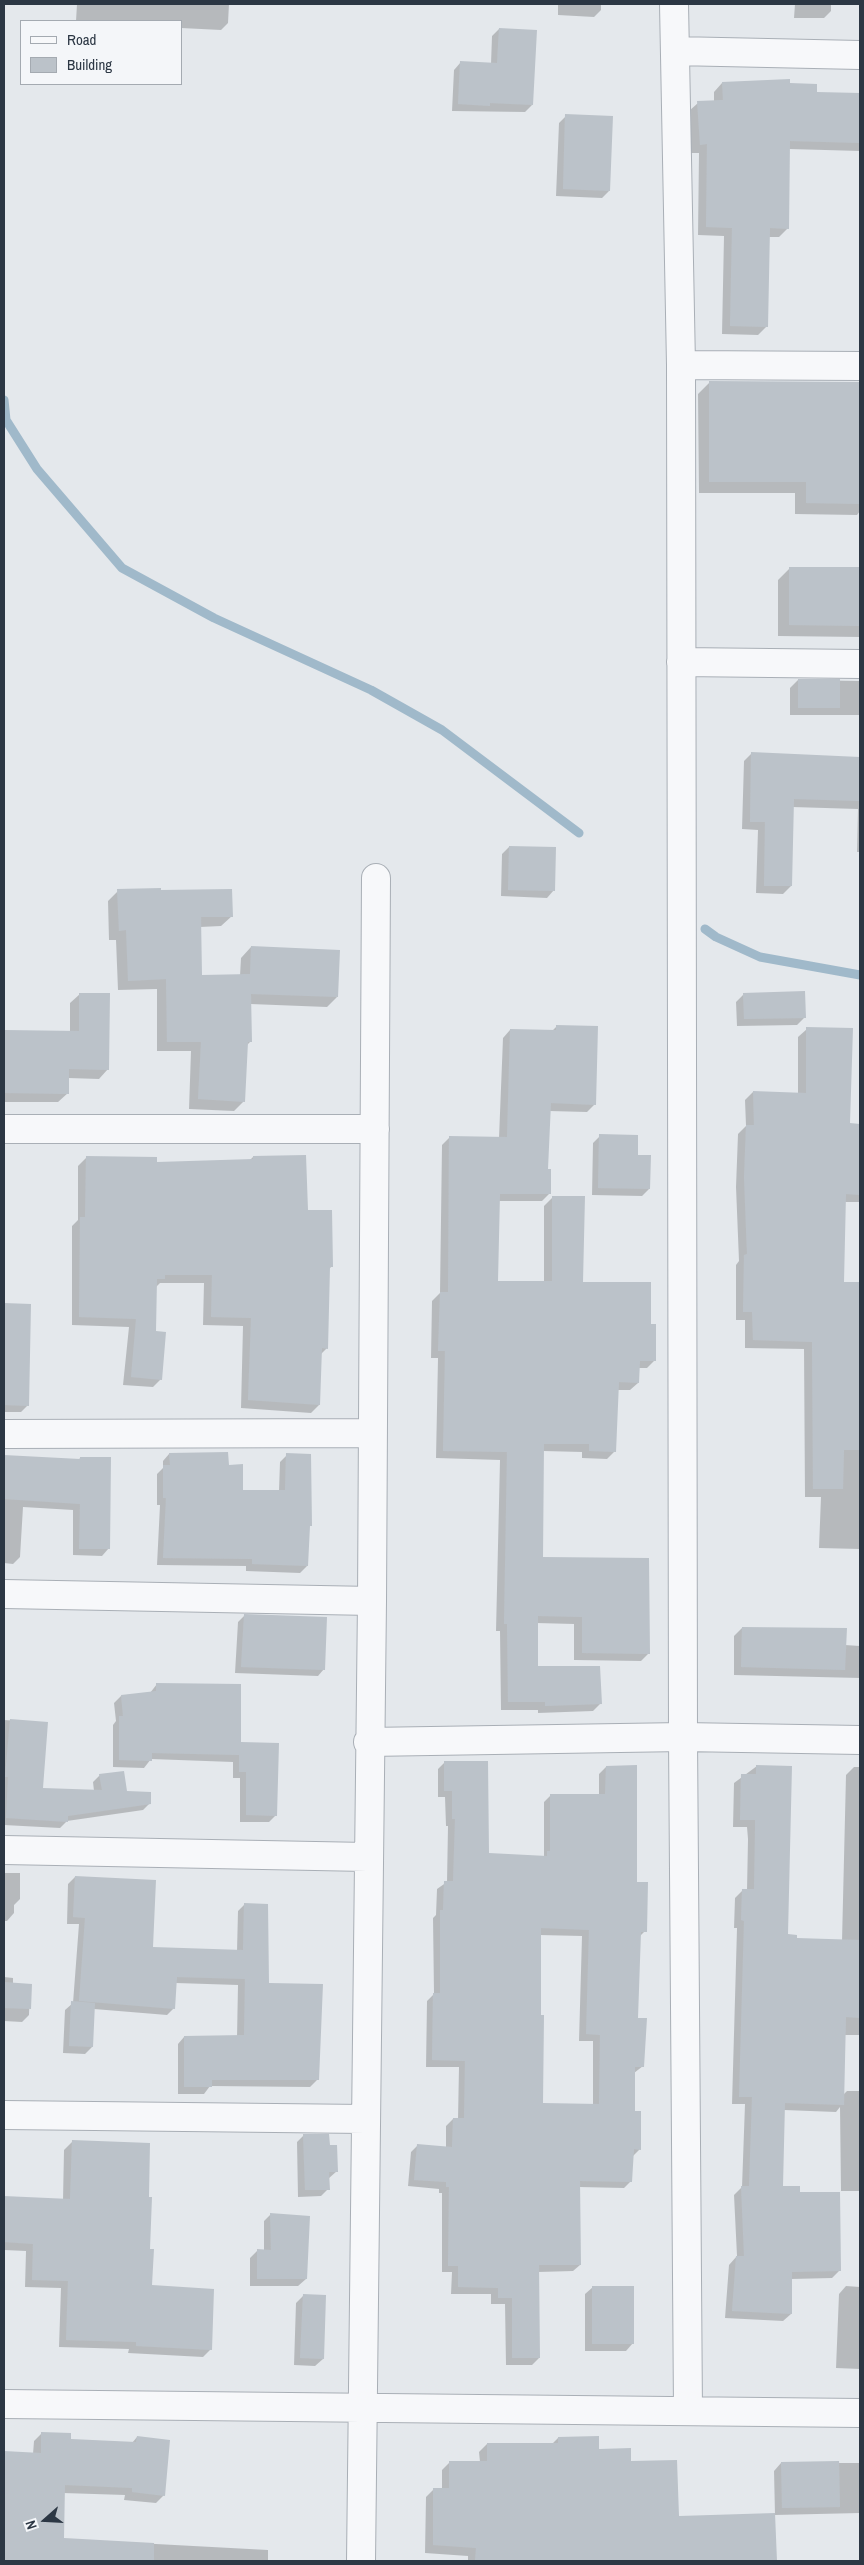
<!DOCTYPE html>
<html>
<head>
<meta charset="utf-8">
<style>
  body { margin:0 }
  #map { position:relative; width:864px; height:2565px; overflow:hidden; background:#e4e8ec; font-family:"Archivo Narrow",sans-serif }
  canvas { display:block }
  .frame { position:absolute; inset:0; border:5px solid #2c3744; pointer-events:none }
  .legend { position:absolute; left:20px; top:20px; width:162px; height:65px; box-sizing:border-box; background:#f4f6f9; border:1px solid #a4aab1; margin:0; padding:6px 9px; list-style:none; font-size:15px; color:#2c3744 }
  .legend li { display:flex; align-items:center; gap:10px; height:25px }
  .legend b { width:25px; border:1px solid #a4aab1 }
  .north { position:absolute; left:20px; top:2495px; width:50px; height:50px; -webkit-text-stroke:4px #f4f6f9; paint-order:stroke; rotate:251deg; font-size:14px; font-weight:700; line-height:20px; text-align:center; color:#2c3744 }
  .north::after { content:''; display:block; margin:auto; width:18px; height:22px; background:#2c3744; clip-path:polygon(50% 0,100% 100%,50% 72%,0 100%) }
</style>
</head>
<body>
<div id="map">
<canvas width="864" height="2565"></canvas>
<div class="frame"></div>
<ul class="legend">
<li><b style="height:6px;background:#f7f8fa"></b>Road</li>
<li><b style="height:14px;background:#bbc2c9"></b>Building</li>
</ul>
<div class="north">N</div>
</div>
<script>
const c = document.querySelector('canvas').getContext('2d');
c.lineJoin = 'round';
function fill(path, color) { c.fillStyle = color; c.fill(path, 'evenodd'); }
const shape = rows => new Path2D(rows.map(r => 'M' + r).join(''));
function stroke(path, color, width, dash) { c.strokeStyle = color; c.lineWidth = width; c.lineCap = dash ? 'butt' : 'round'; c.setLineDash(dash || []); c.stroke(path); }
const shadow = shape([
  [77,4,229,4,228,23,221,30,181,28,181,21,76,21],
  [558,4,601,4,601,10,594,17,558,15],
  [795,4,831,4,831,11,824,18,794,18],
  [499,29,532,105,525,112,452,111,454,70,461,62,491,64,492,36],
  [722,83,788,84,815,93,860,96,860,151,789,149,788,228,779,237,769,237,767,326,758,335,722,334,724,236,698,235,699,153,691,153,689,111,698,103,714,102,714,92],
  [566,116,609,191,602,198,556,196,559,123],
  [710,382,860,383,860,511,857,515,795,514,795,493,699,493,698,394],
  [790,568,860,569,860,637,778,636,778,580],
  [798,680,860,681,860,715,790,715,790,688],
  [752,753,860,758,860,852,857,852,858,809,792,807,791,886,783,894,756,893,758,830,742,829,744,761],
  [509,847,554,890,547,898,501,896,502,854],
  [118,891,232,916,221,926,200,927,201,976,240,976,241,958,251,947,337,997,327,1007,250,1004,251,1041,246,1046,244,1101,234,1111,189,1109,191,1051,157,1051,157,989,118,990,116,940,109,940,108,901],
  [80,994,108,1069,99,1079,68,1078,68,1093,58,1102,4,1102,4,1033,6,1031,70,1032,70,1003],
  [743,995,804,1018,797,1025,737,1026,736,1002],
  [557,1026,595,1104,587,1112,549,1111,547,1171,550,1193,542,1201,499,1201,497,1282,544,1282,544,1206,552,1198,582,1284,650,1326,655,1360,647,1368,638,1368,638,1383,630,1390,617,1390,615,1451,607,1459,582,1458,582,1452,543,1451,541,1558,649,1653,641,1661,574,1660,574,1624,536,1623,536,1667,601,1703,593,1711,538,1713,538,1710,501,1710,500,1631,496,1631,500,1460,436,1458,438,1358,431,1358,432,1301,440,1293,442,1145,450,1137,499,1138,503,1038,510,1030,551,1032],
  [807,1029,848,1125,860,1125,860,1202,844,1202,842,1283,860,1284,860,1549,819,1548,821,1497,805,1497,804,1349,745,1348,745,1320,736,1320,736,1265,739,1261,736,1187,738,1134,746,1126,745,1100,753,1092,798,1094,798,1037],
  [600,1136,636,1156,649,1189,642,1196,592,1195,593,1143],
  [253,1157,306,1212,332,1266,329,1269,327,1348,321,1354,319,1405,311,1413,241,1408,243,1326,203,1325,204,1283,160,1283,156,1287,155,1332,161,1379,153,1387,123,1385,129,1327,72,1325,72,1226,78,1220,78,1166,86,1158,156,1163,249,1161],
  [4,1304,30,1305,28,1405,21,1412,4,1412],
  [169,1454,228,1466,242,1491,279,1491,280,1462,287,1455,311,1525,308,1528,307,1566,300,1573,246,1571,246,1566,157,1565,160,1505,157,1505,157,1474,163,1468,163,1461],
  [4,1456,78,1461,80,1458,109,1548,102,1556,73,1555,73,1510,23,1507,20,1557,13,1564,4,1563],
  [245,1615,324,1669,318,1676,235,1673,238,1622],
  [742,1628,845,1645,860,1646,860,1678,734,1675,734,1636],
  [157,1684,239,1743,276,1815,269,1822,240,1822,240,1778,233,1778,233,1762,151,1759,144,1768,113,1767,113,1725,116,1721,114,1703,121,1696,150,1693],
  [4,1720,46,1723,41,1789,94,1791,93,1782,100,1775,126,1793,150,1803,143,1810,67,1821,60,1828,4,1825],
  [445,1762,488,1855,544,1857,544,1802,551,1795,599,1796,599,1774,606,1767,636,1883,645,1931,639,1937,637,2019,643,2066,634,2073,634,2112,640,2149,632,2157,631,2181,624,2188,579,2187,580,2265,573,2271,538,2272,539,2358,532,2365,506,2365,505,2304,491,2304,491,2294,451,2294,452,2272,442,2272,442,2193,439,2193,439,2189,408,2186,411,2152,418,2145,446,2148,446,2126,453,2119,458,2119,459,2067,426,2067,427,2001,434,1994,433,1918,436,1915,437,1889,447,1882,448,1826,446,1826,445,1797,438,1797,438,1769],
  [539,1935,582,1936,579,2041,593,2041,593,2105,542,2104],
  [757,1766,786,1936,795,1940,842,1941,846,1775,854,1767,860,1767,860,2035,845,2035,843,2095,847,2091,860,2091,860,2191,841,2191,840,2107,836,2112,784,2110,782,2187,799,2194,839,2271,832,2278,791,2279,791,2314,783,2321,725,2318,729,2265,737,2256,734,2195,742,2187,745,2104,732,2104,737,1928,734,1928,735,1898,743,1890,747,1890,748,1839,747,1827,733,1827,734,1783],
  [4,1873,20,1873,20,1899,14,1905,14,1913,7,1921,4,1921],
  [75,1877,152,1949,237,1951,238,1911,244,1905,268,1984,317,2080,310,2087,210,2086,204,2094,178,2094,178,2044,184,2037,237,2037,238,1985,176,1983,174,2008,167,2015,94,2009,92,2047,85,2054,63,2053,65,2010,73,2003,79,1924,67,1924,68,1884],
  [4,1977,13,1978,13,1984,30,1985,29,2015,22,2022,4,2021],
  [304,2135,329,2147,337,2171,328,2179,328,2189,321,2196,298,2197,297,2142],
  [72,2142,148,2199,150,2287,211,2349,203,2357,128,2353,129,2349,59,2347,61,2288,25,2287,26,2251,4,2250,4,2197,63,2200,64,2150],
  [271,2214,306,2279,298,2286,250,2286,250,2258,257,2251,264,2251,264,2221],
  [846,2286,860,2287,860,2369,836,2368,839,2294],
  [593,2287,633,2343,626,2351,585,2351,585,2294],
  [303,2296,323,2359,315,2366,294,2365,296,2303],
  [41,2434,69,2441,132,2443,137,2437,164,2495,156,2503,124,2500,125,2495,63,2493,63,2539,268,2550,268,2561,4,2561,4,2452,33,2454,34,2441],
  [558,2438,630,2462,677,2517,774,2515,776,2561,468,2561,468,2556,425,2553,426,2497,434,2489,442,2489,442,2470,450,2462,480,2462,479,2452,487,2444,552,2444],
  [781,2463,860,2463,860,2513,775,2515,774,2471]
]);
const stream = shape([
  [4,400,6,420,37,469,122,568,214,618,371,690,442,730,579,833],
  [705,929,716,937,760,957,860,975]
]);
const building = shape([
  [499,28,537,30,533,105,490,103,490,106,458,104,460,61,497,63],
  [790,79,790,83,817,84,817,92,860,93,860,143,790,141,789,229,770,228,768,327,730,326,732,228,706,227,707,144,700,145,697,101,723,100,722,82],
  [565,114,613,116,610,191,563,189],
  [709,381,860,382,860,504,806,503,806,482,709,482],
  [789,567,860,567,860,626,789,625],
  [798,679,840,679,840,708,798,708],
  [751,752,860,757,859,801,794,799,792,886,764,886,765,822,750,822],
  [509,846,556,847,555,891,508,890],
  [161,888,161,890,232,889,233,917,201,917,202,975,250,974,251,946,340,950,338,997,251,994,252,1042,248,1042,245,1102,198,1099,201,1042,167,1042,166,979,128,981,126,930,119,931,117,889],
  [805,991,806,1018,744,1019,743,993],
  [79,993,110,993,109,1070,69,1069,69,1094,5,1093,5,1030,79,1031],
  [556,1025,598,1026,596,1105,551,1103,548,1169,551,1169,551,1194,500,1194,498,1281,552,1281,552,1196,585,1196,583,1282,651,1282,651,1324,656,1324,656,1361,640,1361,639,1383,619,1382,616,1452,589,1451,589,1444,544,1444,543,1557,649,1558,650,1654,582,1653,582,1617,538,1616,538,1666,600,1666,602,1704,545,1706,545,1702,508,1702,507,1624,504,1624,507,1452,443,1451,445,1351,438,1351,440,1292,448,1292,449,1136,507,1137,510,1029,556,1030],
  [806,1027,853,1028,850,1123,860,1124,860,1195,846,1194,844,1282,860,1282,860,1450,844,1450,843,1489,813,1489,812,1342,753,1340,752,1312,743,1312,744,1255,747,1254,744,1178,746,1125,754,1125,753,1091,806,1093],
  [599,1134,638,1135,638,1155,651,1155,650,1189,598,1188],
  [306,1155,308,1210,332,1210,333,1267,330,1267,328,1349,322,1348,320,1405,248,1400,251,1318,211,1317,212,1275,165,1275,165,1279,157,1279,156,1331,166,1332,162,1380,131,1377,136,1319,79,1317,80,1217,85,1217,86,1156,157,1157,157,1162,253,1159,253,1156],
  [4,1303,31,1304,29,1406,4,1405],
  [228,1452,229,1465,243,1464,243,1490,285,1490,286,1453,311,1454,312,1526,310,1526,308,1566,252,1564,252,1559,163,1558,166,1498,163,1498,163,1465,170,1465,169,1453],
  [4,1455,80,1459,80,1457,111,1457,110,1549,79,1549,80,1504,4,1499],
  [244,1614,327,1617,325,1670,241,1667],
  [742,1627,847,1628,845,1670,741,1667],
  [156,1683,241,1684,241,1742,279,1743,277,1816,246,1815,246,1772,239,1772,239,1755,152,1753,152,1761,119,1760,119,1716,123,1716,121,1695,156,1691],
  [10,1719,48,1722,43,1788,102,1790,99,1774,124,1771,127,1791,151,1792,151,1804,68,1816,68,1822,6,1818,8,1777,5,1777],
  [444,1761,488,1761,489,1853,547,1856,547,1851,550,1851,550,1794,605,1794,606,1766,637,1765,637,1882,648,1882,647,1932,641,1932,638,2018,647,2018,644,2067,635,2067,635,2111,641,2111,641,2150,634,2149,632,2182,580,2181,581,2265,539,2265,540,2358,512,2358,512,2298,498,2298,498,2288,458,2287,458,2266,448,2266,449,2187,446,2187,446,2182,414,2180,417,2144,452,2147,453,2118,464,2118,465,2061,432,2060,433,1993,440,1993,440,1910,443,1910,444,1881,453,1881,455,1819,452,1819,452,1791,444,1791],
  [541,1928,589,1930,586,2034,600,2035,599,2104,543,2103,544,2015,541,2015],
  [756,1765,792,1766,788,1934,797,1935,797,1938,860,1940,860,2018,846,2017,844,2105,785,2103,783,2186,800,2186,800,2192,840,2192,841,2271,792,2272,792,2314,732,2311,736,2256,744,2256,741,2186,749,2186,752,2097,739,2097,744,1921,741,1920,742,1889,754,1889,755,1831,755,1820,740,1820,741,1774,756,1774],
  [75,1876,156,1880,153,1947,243,1950,244,1903,268,1904,269,1983,323,1984,319,2080,212,2080,212,2087,184,2087,184,2036,244,2035,245,1979,177,1977,175,2009,79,2001,85,1918,73,1917],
  [4,1982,32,1984,31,2009,4,2008],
  [71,2001,95,2003,93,2047,69,2046],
  [303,2134,329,2134,330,2145,337,2145,338,2172,329,2172,330,2190,305,2190],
  [72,2140,150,2143,149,2197,152,2197,150,2249,154,2249,152,2285,214,2289,212,2350,136,2346,136,2342,66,2340,68,2281,32,2280,33,2244,4,2242,4,2196,70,2199],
  [270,2213,310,2216,307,2279,257,2279,257,2249,271,2250],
  [592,2286,634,2286,634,2344,592,2344],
  [303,2294,326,2295,324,2359,300,2358],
  [41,2432,71,2433,71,2439,136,2442,137,2436,170,2440,165,2496,132,2492,132,2488,65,2485,64,2538,154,2543,154,2561,4,2561,4,2451,41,2453],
  [599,2436,599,2449,631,2448,631,2461,677,2460,679,2516,775,2513,777,2561,475,2561,476,2548,433,2545,433,2488,449,2488,449,2461,487,2461,487,2443,558,2443,558,2437],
  [839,2461,840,2507,782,2508,781,2462]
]);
const minor = shape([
  [674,4,681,365,683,1737,688,2411],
  [675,51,860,55],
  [681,365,860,366],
  [681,662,860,664],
  [4,1129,375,1129],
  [4,1434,373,1433],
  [4,1594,372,1601],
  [368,1742,683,1737,860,1740],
  [4,1850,367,1857],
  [4,2115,365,2119],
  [4,2404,860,2413],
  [361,2561,372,1601,376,878]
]);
fill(shadow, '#0003');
stroke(stream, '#a0b9ca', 9);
fill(building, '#bbc2c9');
stroke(minor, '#a9afb6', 30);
stroke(minor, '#f7f8fa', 28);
</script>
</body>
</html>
